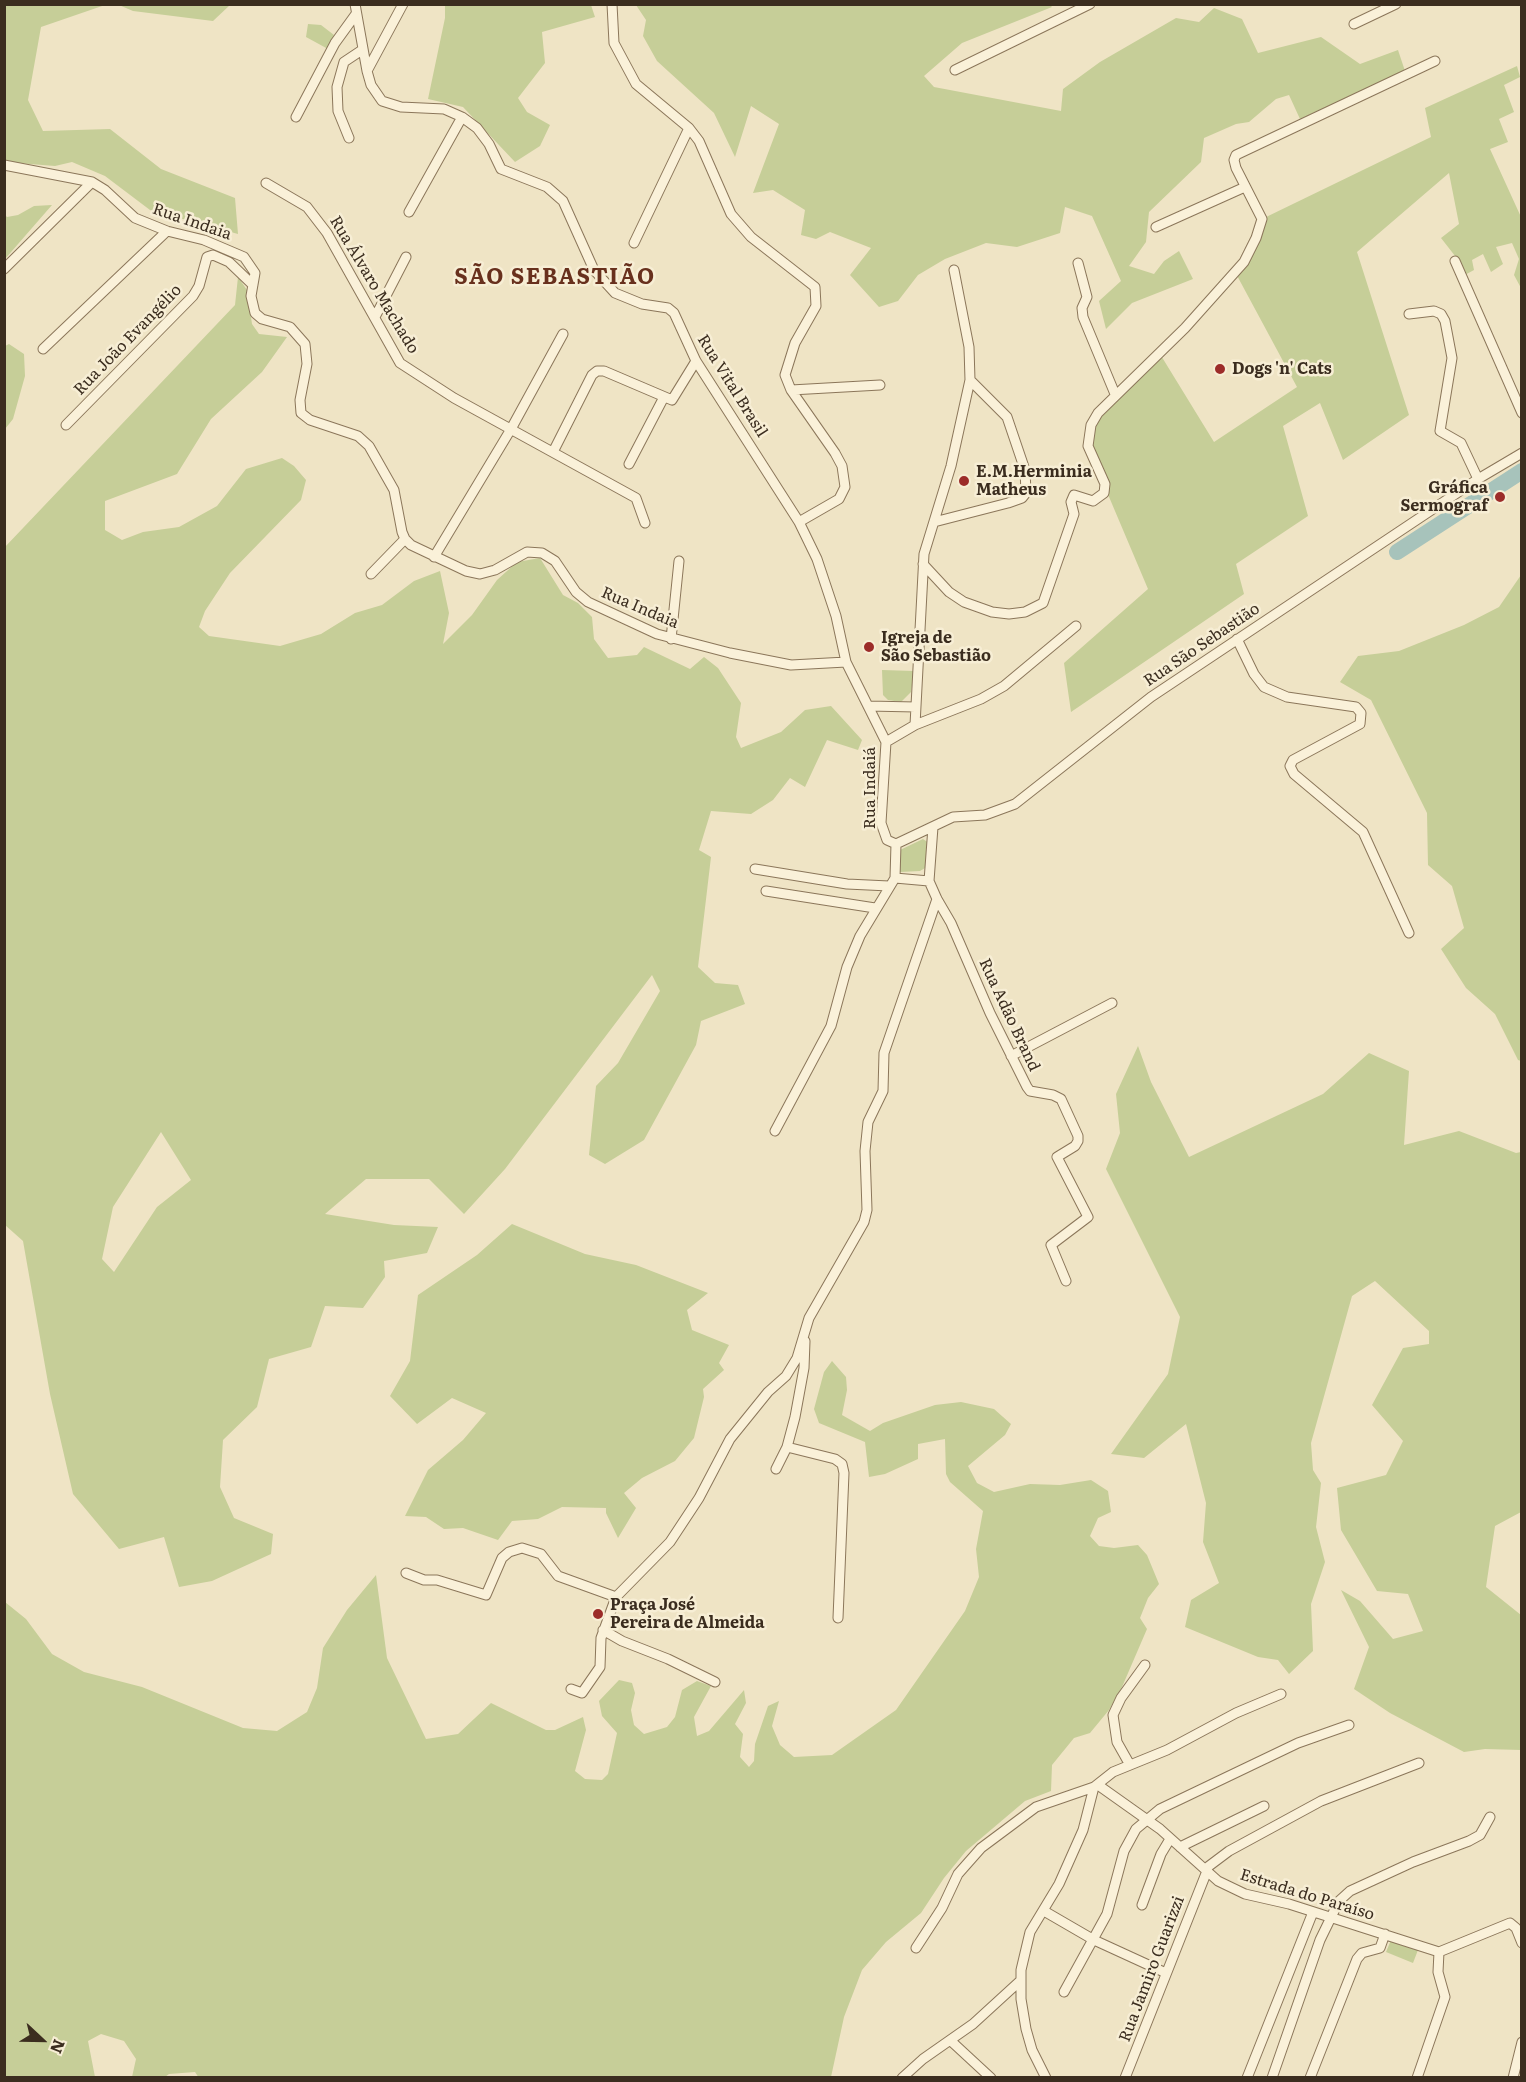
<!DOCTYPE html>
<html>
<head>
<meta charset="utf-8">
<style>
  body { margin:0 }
  #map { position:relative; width:1526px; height:2082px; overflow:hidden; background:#efe4c5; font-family:Literata,serif }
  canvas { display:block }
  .frame { position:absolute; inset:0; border:6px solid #3b2d1f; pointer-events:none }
  .north { position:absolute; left:12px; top:2010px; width:60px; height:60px; -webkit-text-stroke:4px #f7eed5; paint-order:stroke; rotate:112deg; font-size:16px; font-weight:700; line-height:24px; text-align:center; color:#3b2d1f }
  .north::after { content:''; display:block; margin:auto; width:21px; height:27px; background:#3b2d1f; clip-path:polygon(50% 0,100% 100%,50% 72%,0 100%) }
</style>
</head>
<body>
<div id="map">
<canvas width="1526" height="2082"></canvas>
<div class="frame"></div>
<div class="north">N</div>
</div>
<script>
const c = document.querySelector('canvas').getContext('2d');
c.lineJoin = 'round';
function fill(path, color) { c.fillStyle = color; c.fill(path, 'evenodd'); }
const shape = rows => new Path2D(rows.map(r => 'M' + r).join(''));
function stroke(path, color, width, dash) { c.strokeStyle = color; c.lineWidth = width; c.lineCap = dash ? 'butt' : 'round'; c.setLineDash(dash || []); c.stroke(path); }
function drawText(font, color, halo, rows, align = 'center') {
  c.font = font + ' Literata,serif'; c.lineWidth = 5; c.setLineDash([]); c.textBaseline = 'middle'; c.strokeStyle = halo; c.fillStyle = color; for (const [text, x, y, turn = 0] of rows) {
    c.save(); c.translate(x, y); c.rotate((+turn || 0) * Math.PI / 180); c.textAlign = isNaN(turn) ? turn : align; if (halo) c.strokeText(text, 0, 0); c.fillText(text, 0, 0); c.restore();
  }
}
const green = shape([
  [4,5,105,5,41,27,28,100,43,131,110,129,161,169,235,198,238,234,150,210,105,176,72,162,55,166,5,162],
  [119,5,230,5,213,21,133,11],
  [445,5,591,5,595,17,542,32,545,63,518,98,527,112,550,125,540,146,515,162,463,107,428,99,445,18],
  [636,5,1050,5,1052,7,962,43,924,76,934,87,1061,111,1063,89,1100,62,1176,18,1199,22,1214,8,1242,19,1258,53,1321,37,1360,64,1398,50,1405,71,1300,119,1289,95,1276,99,1249,122,1236,124,1204,138,1201,162,1149,212,1146,242,1129,266,1154,274,1164,261,1179,251,1193,279,1132,303,1106,329,1099,301,1121,281,1092,216,1065,207,1060,233,1017,247,986,243,945,259,918,275,898,301,879,307,850,275,871,248,830,232,816,239,801,235,805,210,773,190,753,193,779,124,751,106,735,157,714,113,657,61,643,36,646,20],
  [308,24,321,25,334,35,328,49,306,37],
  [1517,66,1520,77,1504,85,1514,112,1499,119,1508,142,1490,149,1521,217,1521,288,1514,275,1519,259,1512,243,1496,247,1503,264,1491,272,1483,254,1472,260,1474,270,1461,277,1459,261,1441,238,1459,224,1449,173,1357,252,1409,415,1343,460,1320,403,1283,426,1308,516,1236,564,1244,594,1071,712,1064,663,1148,589,1093,459,1091,425,1160,354,1214,442,1297,387,1234,270,1262,219,1431,137,1425,108],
  [52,205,5,259,5,215,7,217,18,215,34,206],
  [238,277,247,290,252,324,259,334,287,337,262,372,211,419,177,474,105,501,105,530,122,540,143,532,179,527,217,506,246,469,282,458,294,466,306,480,301,500,230,573,205,611,199,627,209,636,280,646,321,634,355,613,382,605,414,581,440,571,449,613,443,644,472,615,497,580,517,562,540,558,563,595,578,603,592,617,594,639,608,658,637,655,644,647,690,669,704,657,718,668,741,703,736,737,741,748,781,732,805,710,831,706,862,740,858,750,827,740,805,787,790,778,773,800,751,814,711,811,699,850,711,857,698,967,715,983,738,985,745,1004,701,1021,696,1045,644,1140,605,1164,589,1155,596,1086,618,1063,660,991,652,975,505,1169,464,1214,429,1179,366,1179,325,1214,394,1225,438,1227,427,1253,384,1261,385,1277,363,1308,325,1306,311,1347,269,1359,257,1407,223,1440,220,1487,234,1518,273,1534,271,1554,212,1581,179,1587,164,1537,119,1549,73,1494,50,1394,23,1241,5,1225,4,548,235,305],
  [161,1132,191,1180,157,1207,114,1272,102,1259,113,1207],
  [9,344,24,354,25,376,13,419,5,429,5,346],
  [1521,575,1521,1061,1518,1060,1495,1014,1466,988,1441,949,1464,928,1452,886,1428,865,1427,813,1371,700,1340,682,1358,656,1399,651,1464,625,1499,607],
  [882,670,914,671,911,692,901,702,888,700,883,695],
  [923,839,929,843,925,868,920,871,900,872,900,850],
  [1138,1046,1151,1082,1189,1157,1323,1094,1369,1053,1409,1071,1404,1145,1459,1131,1516,1153,1521,1152,1521,1512,1495,1526,1486,1587,1521,1615,1521,1750,1485,1749,1464,1752,1390,1713,1354,1689,1369,1647,1341,1590,1360,1601,1393,1639,1423,1631,1408,1594,1377,1591,1341,1530,1337,1488,1386,1475,1403,1441,1372,1405,1403,1348,1429,1344,1429,1331,1375,1281,1352,1296,1311,1443,1313,1470,1321,1483,1316,1527,1325,1562,1311,1604,1313,1651,1289,1674,1278,1660,1258,1657,1185,1627,1191,1600,1219,1583,1203,1542,1206,1503,1186,1424,1144,1458,1111,1454,1168,1374,1180,1317,1106,1169,1120,1133,1116,1094],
  [512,1224,585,1254,636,1265,708,1293,687,1310,692,1330,729,1345,719,1363,724,1370,703,1389,704,1397,694,1438,675,1461,642,1478,624,1493,636,1508,618,1538,606,1513,606,1508,562,1507,538,1519,512,1521,498,1540,463,1528,444,1529,426,1517,405,1516,428,1470,463,1440,486,1413,452,1398,417,1424,390,1396,410,1361,418,1295,477,1255],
  [832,1361,846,1377,847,1390,842,1415,870,1431,883,1423,935,1405,961,1402,994,1409,1011,1424,1005,1435,968,1466,977,1483,994,1492,1030,1484,1060,1485,1091,1480,1108,1491,1111,1512,1098,1518,1090,1536,1099,1546,1114,1548,1138,1545,1147,1555,1159,1584,1148,1598,1140,1618,1147,1629,1122,1687,1109,1710,1090,1733,1074,1738,1052,1765,1051,1791,1025,1801,966,1851,944,1878,921,1913,886,1942,862,1970,844,2017,831,2077,199,2078,195,2072,169,2074,165,2077,132,2077,136,2059,124,2041,101,2034,88,2041,95,2077,5,2077,5,1602,26,1619,52,1654,84,1672,142,1687,243,1728,277,1731,307,1712,317,1688,323,1648,347,1610,376,1575,387,1658,426,1739,458,1734,491,1703,546,1730,555,1730,583,1717,586,1730,575,1771,585,1779,602,1780,608,1774,617,1733,602,1716,599,1701,619,1680,632,1683,635,1693,631,1710,634,1725,644,1734,667,1727,675,1717,682,1690,697,1681,711,1686,694,1717,697,1736,709,1731,744,1690,746,1703,735,1724,743,1734,740,1757,749,1767,754,1761,755,1744,768,1706,779,1701,772,1726,780,1745,794,1757,832,1755,896,1710,965,1611,979,1577,976,1549,983,1511,950,1482,946,1474,945,1439,918,1444,918,1459,885,1474,869,1477,865,1442,819,1423,814,1409,824,1372],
  [1391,1940,1418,1950,1413,1963,1386,1952]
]);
const river = shape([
  [1397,552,1522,471]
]);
const minor = shape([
  [355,4,367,71,371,85,382,101,401,107,444,109,462,117,477,128,489,144,501,169,547,187,563,201,594,270,615,293,642,304,668,308,674,313,696,361,799,522,817,559,836,616,846,662,886,742,881,823,887,840,896,844],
  [612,4,614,43,636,84,689,128,699,141,731,214,751,237,815,287,816,306,795,343,785,375,791,390,835,453,842,466,845,487,839,499,799,522],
  [1354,24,1396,4],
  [955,70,1090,4],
  [367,71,403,4],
  [296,117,335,43,356,14],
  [349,138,338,111,337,87,344,62,362,50],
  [4,165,92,182,105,190,135,218,167,231,204,240,244,257,255,273,251,296,255,313,262,319,290,327,305,344,307,364,300,400,301,413,310,420,358,436,369,446,394,490,402,532,405,539,411,545,466,571,480,574,495,570,527,552,542,553,555,561,576,592,588,602,657,634,730,653,791,665,846,662],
  [266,183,307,207,327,233,400,363,454,398,636,498,645,523],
  [409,212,462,117],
  [1156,227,1245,187],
  [634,243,689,128],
  [1455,261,1522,413],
  [1078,263,1087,297,1082,308,1083,317,1115,394],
  [4,269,92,182],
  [1409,314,1434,311,1441,314,1445,321,1452,358,1440,431,1461,443,1478,479],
  [375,317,406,257],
  [43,349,167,231],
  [791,390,880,385],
  [66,425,193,296,199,286,207,257,213,255,229,262,253,285],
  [553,452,592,375,597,371,604,371,672,400,696,361],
  [629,464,664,397],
  [934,522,1008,503,1022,498,1026,493,1025,470,1007,417,970,380],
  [434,557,511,429,563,334],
  [923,564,949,592,964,602,992,612,1009,614,1025,612,1043,603,1074,514,1071,502,1074,495,1093,501,1104,493,1105,484,1088,446,1091,425,1098,413,1185,328,1244,262,1256,238,1262,219,1236,168,1234,160,1236,155,1435,61],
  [371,574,405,539],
  [671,639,679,561],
  [1237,639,1254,674,1264,687,1287,697,1356,707,1361,713,1360,724,1293,760,1290,766,1294,774,1363,832,1409,933],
  [868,706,916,707],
  [915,725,924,554,951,466,970,380,969,347,954,270],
  [886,742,915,725,981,699,1004,686,1076,626],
  [933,827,929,881,937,899,951,923,990,1013,1027,1087,1030,1091,1053,1095,1061,1099,1078,1136,1078,1141,1075,1146,1057,1157,1088,1217,1051,1245,1066,1281],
  [896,844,953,817,985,815,1015,804,1151,697,1478,479,1522,453],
  [755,869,847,884,889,886],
  [895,878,896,844],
  [895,878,929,881],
  [766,891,875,908],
  [1011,1056,1112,1003],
  [775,1131,831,1026,847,967,860,936,895,878],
  [787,1447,835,1459,842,1464,844,1473,838,1618],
  [776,1469,787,1447,795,1417,804,1368,805,1341],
  [406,1573,424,1580,437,1580,486,1595,502,1558,509,1552,522,1548,541,1554,558,1576,616,1597],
  [603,1630,622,1641,668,1659,715,1682],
  [571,1689,582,1693,600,1667,601,1638,616,1597,670,1542,699,1498,730,1439,768,1392,786,1376,797,1358,809,1318,864,1222,867,1210,865,1151,868,1122,883,1091,884,1053,937,899],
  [1130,1765,1117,1742,1113,1715,1121,1698,1145,1665],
  [1098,1785,1160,1829,1218,1881,1245,1894,1289,1904,1439,1952,1510,1923,1516,1928,1522,1943],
  [1180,1847,1264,1806],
  [1205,1869,1229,1851,1321,1801,1419,1763],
  [1142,1905,1161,1854,1170,1839],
  [1044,1911,1094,1940,1166,1973],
  [916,1948,942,1908,958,1874,981,1848,1036,1807,1094,1787],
  [1064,1992,1107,1914,1124,1851,1136,1829,1160,1809,1298,1743,1349,1725],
  [951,2041,991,2078],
  [902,2078,923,2059,973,2024,1020,1981],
  [1046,2078,1032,2050,1026,2029,1021,1999,1021,1970,1030,1932,1059,1884,1083,1830,1094,1787,1113,1772,1167,1750,1236,1713,1281,1694],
  [1125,2078,1207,1871],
  [1247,2078,1313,1912],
  [1272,2078,1320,1940,1339,1901,1350,1891,1413,1862,1469,1841,1480,1835,1490,1817],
  [1310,2078,1357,1959,1362,1953,1380,1948,1385,1934],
  [1417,2078,1445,1997,1438,1972,1439,1952],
  [1513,2078,1522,2042]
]);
const markers = [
  [1220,369,6,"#9c2c29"],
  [964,481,6,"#9c2c29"],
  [1500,497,6,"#9c2c29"],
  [869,647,6,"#9c2c29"],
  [598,1614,6,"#9c2c29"]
];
const streetNames = [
  ["Rua Indaia",192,222,19],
  ["Rua Álvaro Machado",374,285,59],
  ["Rua João Evangélio",128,340,-46],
  ["Rua Vital Brasil",732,386,58],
  ["Rua Indaia",640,608,23],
  ["Rua São Sebastião",1202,645,-34],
  ["Rua Indaiá",870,788,-90],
  ["Rua Adão Brand",1009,1015,65],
  ["Estrada do Paraíso",1307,1895,17],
  ["Rua Jamiro Guarizzi",1152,1969,-69]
];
const poiNames = [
  ["Dogs 'n' Cats",1232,369],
  ["E.M.Herminia",976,472],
  ["Matheus",976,490],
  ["Gráfica",1488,488,"right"],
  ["Sermograf",1488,506,"right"],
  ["Igreja de",881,638],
  ["São Sebastião",881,656],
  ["Praça José",610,1605],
  ["Pereira de Almeida",610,1623]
];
const districtNames = [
  ["SÃO SEBASTIÃO",555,278]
];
fill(green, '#c6ce98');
stroke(river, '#a7c3bb', 16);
stroke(minor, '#8b765a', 11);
stroke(minor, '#faf1d9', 9);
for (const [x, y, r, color] of markers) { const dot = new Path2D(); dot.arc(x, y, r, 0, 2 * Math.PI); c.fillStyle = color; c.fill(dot); stroke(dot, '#f7eed5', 2); }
drawText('16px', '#3b2d1f', '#f7eed5', streetNames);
drawText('bold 16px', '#3b2d1f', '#f7eed5', poiNames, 'left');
c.letterSpacing = '1.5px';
drawText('bold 22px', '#68301d', '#f7eed5', districtNames);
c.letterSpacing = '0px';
</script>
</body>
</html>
